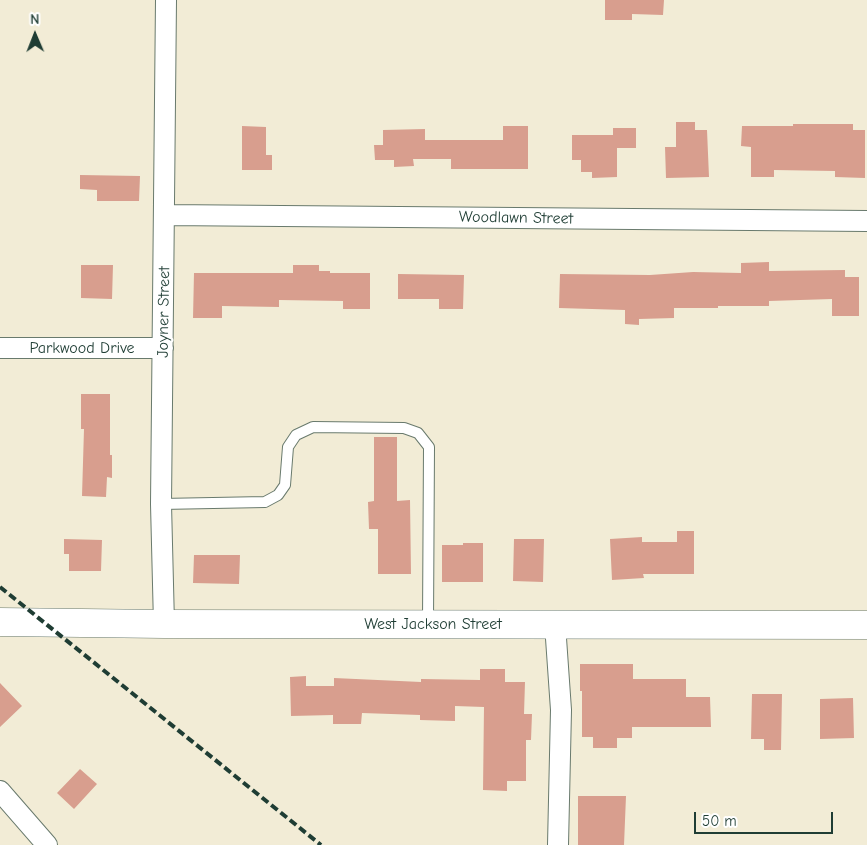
<!DOCTYPE html>
<html>
<head>
<meta charset="utf-8">
<style>
  body { margin:0 }
  #map { position:relative; width:867px; height:845px; overflow:hidden; background:#f2ecd6; font-family:"Comic Neue",sans-serif }
  canvas { display:block }
  .north { position:absolute; left:10px; top:10px; width:50px; height:50px; -webkit-text-stroke:4px #fff; paint-order:stroke; rotate:359deg; font-size:14px; font-weight:700; line-height:20px; text-align:center; color:#1f3d34 }
  .north::after { content:''; display:block; margin:auto; width:18px; height:22px; background:#1f3d34; clip-path:polygon(50% 0,100% 100%,50% 72%,0 100%) }
  .scale { position:absolute; left:694px; top:812px; width:139px; height:22px; box-sizing:border-box; border:2px solid #1f3d34; border-top:0; padding-left:6px; font-size:15px; line-height:18px; white-space:nowrap; color:#1f3d34; -webkit-text-stroke:4px #fff; paint-order:stroke }
</style>
</head>
<body>
<div id="map">
<canvas width="867" height="845"></canvas>
<div class="north">N</div>
<div class="scale">50 m</div>
</div>
<script>
const c = document.querySelector('canvas').getContext('2d');
c.lineJoin = 'round';
function fill(path, color) { c.fillStyle = color; c.fill(path, 'evenodd'); }
const shape = rows => new Path2D(rows.map(r => 'M' + r).join(''));
function stroke(path, color, width, dash) { c.strokeStyle = color; c.lineWidth = width; c.lineCap = dash ? 'butt' : 'round'; c.setLineDash(dash || []); c.stroke(path); }
function drawText(font, color, halo, rows, align = 'center') {
  c.font = font + ' "Comic Neue",sans-serif'; c.lineWidth = 4.5; c.setLineDash([]); c.textBaseline = 'middle'; c.strokeStyle = halo; c.fillStyle = color; for (const [text, x, y, turn = 0] of rows) {
    c.save(); c.translate(x, y); c.rotate((+turn || 0) * Math.PI / 180); c.textAlign = isNaN(turn) ? turn : align; if (halo) c.strokeText(text, 0, 0); c.fillText(text, 0, 0); c.restore();
  }
}
const building = shape([
  [605,0,664,0,663,15,632,14,632,20,605,20],
  [676,122,695,122,695,130,707,130,709,177,666,178,665,147,676,147],
  [793,124,853,124,853,130,865,130,865,178,835,177,835,171,774,170,774,177,751,177,751,147,741,146,742,126,793,126],
  [242,126,266,127,266,155,272,155,272,170,242,170],
  [503,126,528,126,528,169,451,169,451,159,413,159,414,166,394,167,394,160,375,160,374,145,383,145,383,130,425,129,425,140,503,140],
  [613,128,636,128,636,148,617,148,617,177,592,178,592,172,581,172,581,160,572,160,572,135,613,135],
  [80,175,140,176,139,201,97,201,97,190,80,189],
  [769,262,769,271,845,270,845,277,859,277,859,316,832,316,832,299,769,301,769,306,718,306,718,308,674,308,674,318,639,319,639,325,625,324,625,310,559,308,560,274,650,275,693,272,741,273,741,263],
  [81,265,113,265,112,299,81,298],
  [293,265,319,265,319,271,330,271,330,273,370,273,370,309,343,309,343,301,279,300,279,307,222,306,222,318,193,318,194,273,293,273],
  [398,274,464,275,463,309,439,309,439,299,398,299],
  [81,394,110,394,110,455,112,455,112,478,107,477,106,497,82,496,84,429,81,429],
  [374,437,397,437,397,501,410,500,411,574,378,574,378,529,369,529,368,502,374,501],
  [677,531,694,531,694,574,643,574,644,578,612,580,610,539,642,537,642,542,677,542],
  [64,539,102,540,101,571,69,571,69,554,64,554],
  [514,539,544,539,543,582,513,581],
  [463,543,483,543,483,582,442,582,442,545,463,545],
  [194,555,240,555,239,584,193,583],
  [580,664,633,664,633,679,686,679,686,697,710,697,711,727,632,727,632,738,617,738,617,748,593,748,593,737,582,737,582,691,580,691],
  [480,669,505,669,505,682,525,682,524,714,532,714,531,740,526,740,526,781,507,781,507,791,483,790,484,707,455,706,455,721,420,720,420,715,362,713,361,724,333,724,333,715,291,716,290,677,306,676,306,686,334,686,334,678,421,682,421,679,480,680],
  [0,683,22,706,0,727],
  [752,694,782,694,781,750,764,750,764,739,751,739],
  [853,698,854,738,820,739,820,699],
  [80,769,97,784,74,809,57,793],
  [578,796,626,796,624,845,578,845]
]);
const lane = shape([
  [161,504,265,502,278,495,285,485,288,447,296,435,313,427,404,428,418,433,429,447,428,622]
]);
const street = shape([
  [165,215,867,221],
  [0,348,163,348],
  [164,624,161,504,166,0],
  [555,624,561,710,558,845],
  [0,791,47,845]
]);
const secondary = shape([
  [0,622,164,624,867,625]
]);
const rail = shape([
  [0,587,321,845]
]);
const streetNames = [
  ["Woodlawn Street",516,218,1],
  ["Joyner Street",164,312,-89],
  ["Parkwood Drive",82,348],
  ["West Jackson Street",433,624]
];
fill(building, '#d89e8e');
stroke(lane, '#697a6d', 12);
stroke(street, '#697a6d', 22);
stroke(secondary, '#697a6d', 29);
stroke(lane, '#fff', 10);
stroke(street, '#fff', 20);
stroke(secondary, '#fff', 28);
stroke(rail, '#1f3d34', 4, [8, 4]);
drawText('16px', '#1f3d34', '#fff', streetNames);
</script>
</body>
</html>
